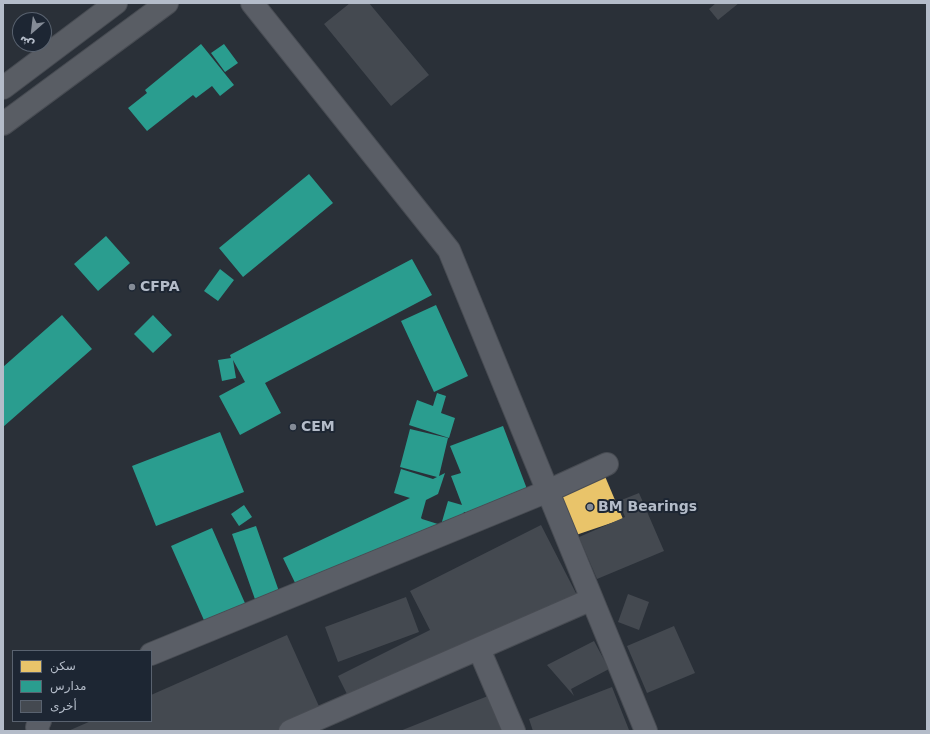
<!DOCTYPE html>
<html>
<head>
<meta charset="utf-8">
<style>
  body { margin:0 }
  #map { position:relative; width:930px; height:734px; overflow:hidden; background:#2a3038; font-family:"DejaVu Sans",Cairo,sans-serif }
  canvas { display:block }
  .frame { position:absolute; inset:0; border:4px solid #b4bcc9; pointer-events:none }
  .legend { position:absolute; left:12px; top:650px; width:140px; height:72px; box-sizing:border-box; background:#1d2633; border:1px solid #59626f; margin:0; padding:5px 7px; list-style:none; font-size:12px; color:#b4bcc9 }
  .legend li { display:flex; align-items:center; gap:8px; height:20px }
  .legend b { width:20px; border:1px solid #59626f }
  .north { position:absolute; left:12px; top:12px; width:40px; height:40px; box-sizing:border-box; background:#1d2633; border:1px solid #59626f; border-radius:50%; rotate:208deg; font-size:11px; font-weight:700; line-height:16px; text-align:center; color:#b4bcc9 }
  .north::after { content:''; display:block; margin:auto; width:14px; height:18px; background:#848b96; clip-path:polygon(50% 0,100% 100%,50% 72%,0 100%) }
</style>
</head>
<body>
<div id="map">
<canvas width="930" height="734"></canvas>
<div class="frame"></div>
<ul class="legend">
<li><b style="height:11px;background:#e9c46a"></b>سكن</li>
<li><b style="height:11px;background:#2a9d8f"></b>مدارس</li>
<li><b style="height:11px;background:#444950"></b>أخرى</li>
</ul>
<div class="north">ش</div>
</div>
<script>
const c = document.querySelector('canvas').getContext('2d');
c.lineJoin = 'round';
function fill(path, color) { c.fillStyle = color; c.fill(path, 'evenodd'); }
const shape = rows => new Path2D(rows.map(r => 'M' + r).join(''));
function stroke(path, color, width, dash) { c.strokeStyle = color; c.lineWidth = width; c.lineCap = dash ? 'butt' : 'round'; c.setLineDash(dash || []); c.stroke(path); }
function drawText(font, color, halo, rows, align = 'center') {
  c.font = font + ' "DejaVu Sans",sans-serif'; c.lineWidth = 4; c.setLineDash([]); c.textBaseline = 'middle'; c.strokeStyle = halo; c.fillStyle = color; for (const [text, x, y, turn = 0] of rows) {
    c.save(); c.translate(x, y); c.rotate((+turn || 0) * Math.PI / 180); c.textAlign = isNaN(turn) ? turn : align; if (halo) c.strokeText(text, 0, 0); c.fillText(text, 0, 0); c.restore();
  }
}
const homes = shape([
  [604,474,623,519,573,536,556,494]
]);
const schools = shape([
  [201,44,234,85,220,96,212,86,196,98,193,95,147,131,128,108,147,93,145,90],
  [224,44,238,63,225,72,211,53],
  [309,174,333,203,243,277,219,248],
  [106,236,130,263,98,291,74,264],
  [412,259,432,295,265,383,281,413,240,435,219,396,245,382,233,360,236,378,222,381,218,360,231,358,230,355],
  [220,269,234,280,218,301,204,291],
  [436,305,468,376,434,392,401,321],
  [62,315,92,349,3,427,3,367],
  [153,315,172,335,153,353,134,334],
  [437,393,446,396,441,413,455,418,449,438,409,425,417,400,433,406],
  [503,426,527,489,465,513,465,512,464,512,462,517,300,593,283,558,410,498,394,493,401,469,433,479,437,477,400,467,410,429,448,438,439,476,445,473,438,494,426,500,421,518,422,519,441,525,448,501,462,505,451,476,461,473,450,446],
  [220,432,244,492,156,526,132,466],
  [244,505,252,517,239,526,231,514],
  [256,526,281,597,257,605,232,534],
  [212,528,248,610,207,627,171,546]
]);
const building = shape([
  [350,3,369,3,429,75,391,106,324,24],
  [716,3,739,3,718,20,709,9],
  [639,493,664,551,597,579,579,537,625,517,619,501],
  [541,525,579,599,356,712,338,676,430,630,410,591],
  [628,594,649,602,639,630,618,622],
  [406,597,419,632,338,662,325,627],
  [674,626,695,673,647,693,627,646],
  [287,635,322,713,281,731,68,731,91,721,151,721,151,695],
  [594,641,609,669,571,689,574,696,547,665],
  [612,687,629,730,533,731,529,719],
  [488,696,502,731,400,731,465,705]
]);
const minor = shape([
  [252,3,449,250,646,731],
  [479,649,514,731],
  [151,654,548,491,607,464],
  [38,731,37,727,40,721],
  [290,731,592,599]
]);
const secondary = shape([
  [3,88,116,3],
  [3,124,167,3]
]);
const markers = [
  [132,287,4,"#848b96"],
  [293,427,4,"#848b96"],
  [590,507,4,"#848b96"]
];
const poiNames = [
  ["CFPA",140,287],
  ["CEM",301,427],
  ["BM Bearings",598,507]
];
fill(homes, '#e9c46a');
fill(schools, '#2a9d8f');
fill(building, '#444950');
stroke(minor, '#484c53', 24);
stroke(secondary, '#484c53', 24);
stroke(minor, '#5a5e66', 22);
stroke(secondary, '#595d64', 22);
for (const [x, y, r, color] of markers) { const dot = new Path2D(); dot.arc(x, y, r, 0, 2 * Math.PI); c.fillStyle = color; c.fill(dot); stroke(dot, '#1d2633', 1.5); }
drawText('bold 14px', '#b4bcc9', '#1d2633', poiNames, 'left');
</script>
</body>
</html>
